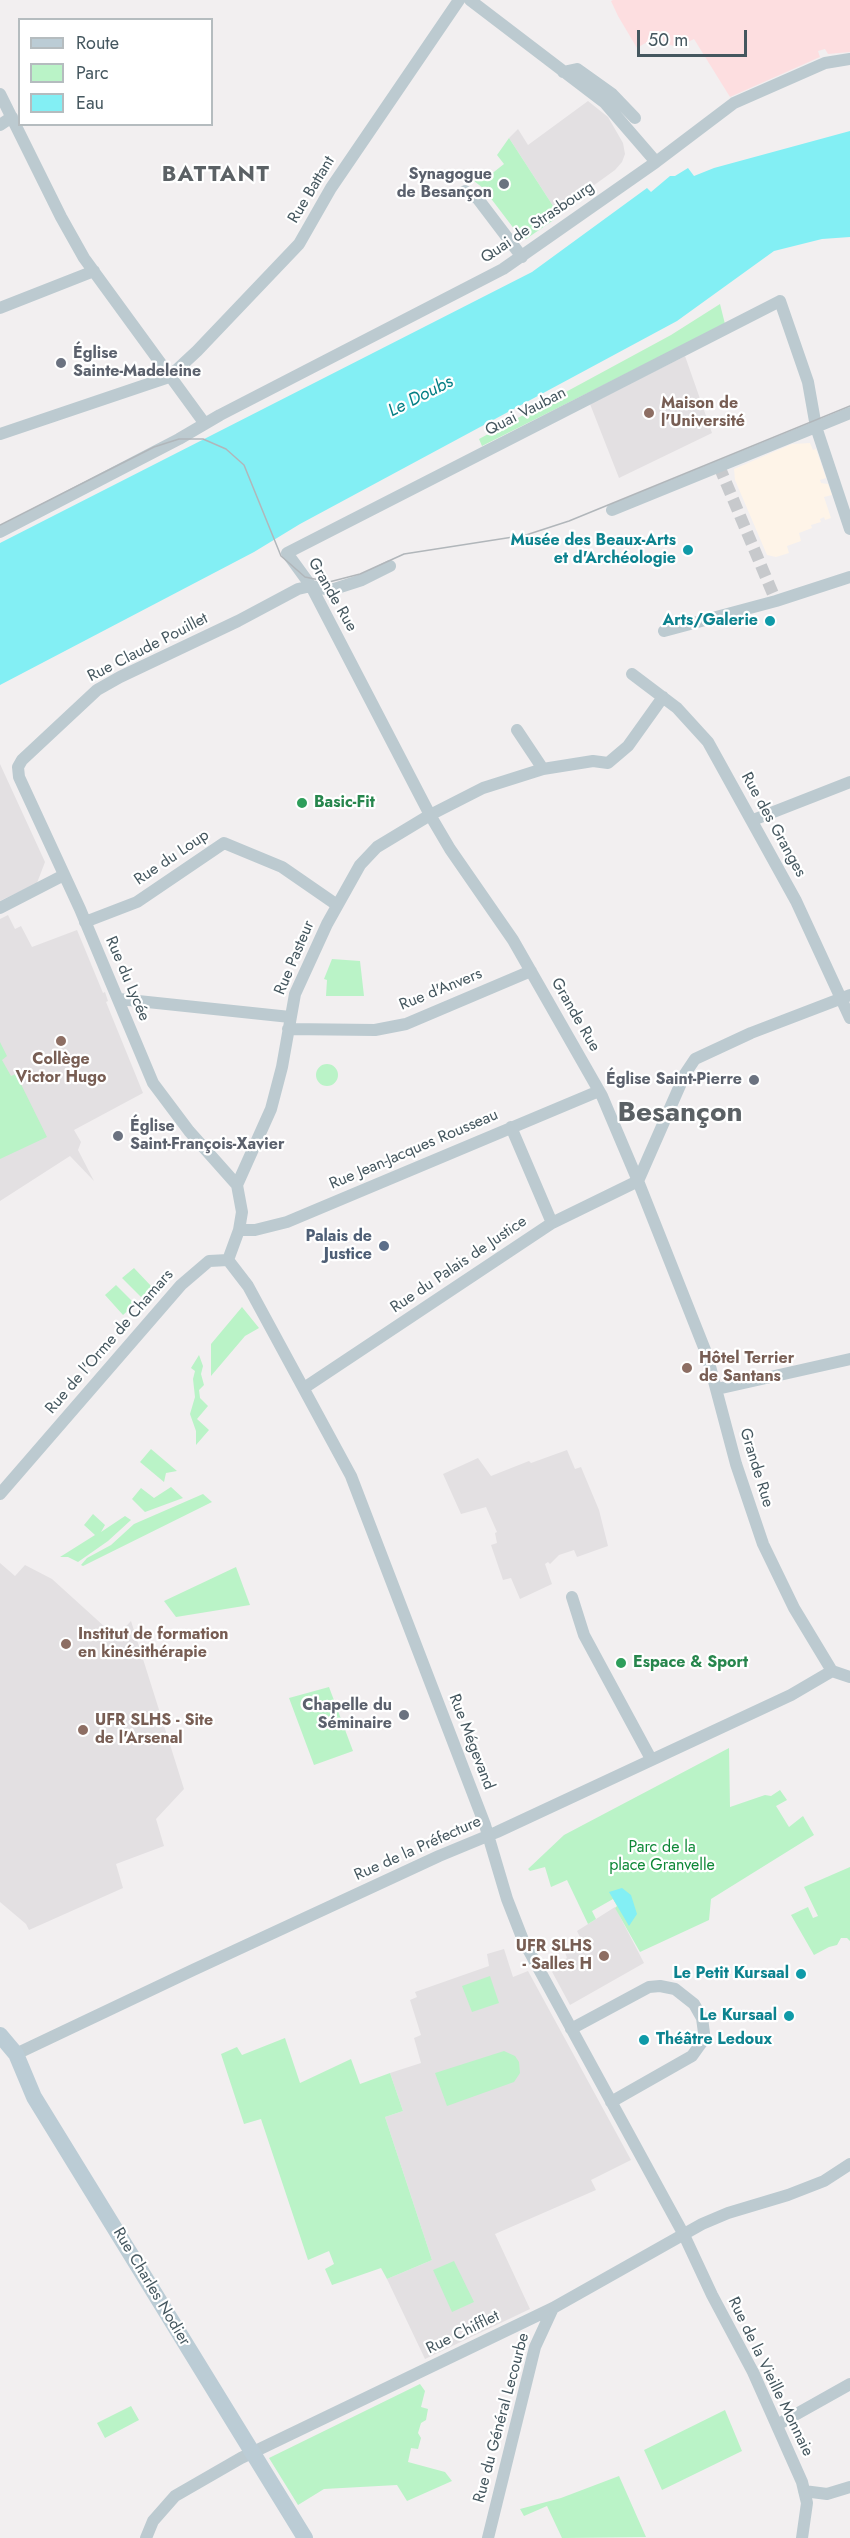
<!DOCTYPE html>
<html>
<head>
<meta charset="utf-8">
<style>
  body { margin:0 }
  #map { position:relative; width:850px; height:2538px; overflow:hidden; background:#f2eff0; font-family:Jost,sans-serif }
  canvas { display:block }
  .legend { position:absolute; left:18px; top:18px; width:195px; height:108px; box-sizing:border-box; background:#fff; border:2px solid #b5bcbf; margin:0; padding:8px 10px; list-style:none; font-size:18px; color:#45575f }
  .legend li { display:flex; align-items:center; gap:12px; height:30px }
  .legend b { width:30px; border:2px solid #b5bcbf }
  .scale { position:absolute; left:637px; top:30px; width:110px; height:27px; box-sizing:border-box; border:3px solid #45575f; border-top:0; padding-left:8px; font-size:18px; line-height:21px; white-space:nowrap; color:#45575f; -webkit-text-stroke:4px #fff; paint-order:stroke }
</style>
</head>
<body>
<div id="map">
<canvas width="850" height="2538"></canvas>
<ul class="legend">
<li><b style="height:8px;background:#bbccd5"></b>Route</li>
<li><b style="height:16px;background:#baf3c7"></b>Parc</li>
<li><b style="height:16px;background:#83eff4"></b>Eau</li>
</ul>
<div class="scale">50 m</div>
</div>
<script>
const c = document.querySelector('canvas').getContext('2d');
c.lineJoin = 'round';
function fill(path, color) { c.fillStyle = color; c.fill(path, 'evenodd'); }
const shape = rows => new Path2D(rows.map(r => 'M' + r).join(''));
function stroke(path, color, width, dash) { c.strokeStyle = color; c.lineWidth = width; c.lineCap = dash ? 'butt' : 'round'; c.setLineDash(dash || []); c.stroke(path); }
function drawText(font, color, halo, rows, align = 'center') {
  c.font = font + ' Jost,sans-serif'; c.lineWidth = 4.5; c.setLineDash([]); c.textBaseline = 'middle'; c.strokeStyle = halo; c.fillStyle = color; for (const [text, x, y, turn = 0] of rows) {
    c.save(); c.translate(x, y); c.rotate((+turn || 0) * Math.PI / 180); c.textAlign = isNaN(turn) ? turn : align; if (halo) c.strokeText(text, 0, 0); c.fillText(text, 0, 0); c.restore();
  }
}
const commercial = shape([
  [810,443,813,450,816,449,826,478,820,480,821,483,828,484,832,495,824,497,831,518,825,520,824,517,820,519,821,522,811,525,812,528,799,533,801,541,787,546,789,553,776,557,767,555,735,480,734,469,792,444]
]);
const education = shape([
  [588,101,608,117,623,143,625,154,622,162,615,170,557,212,509,138,518,129,528,145],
  [685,356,712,433,619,478,590,404],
  [0,764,45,862,37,883,0,901],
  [8,915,15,929,21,926,32,947,77,930,103,993,105,992,108,1001,106,1002,143,1093,74,1130,81,1142,78,1150,94,1181,70,1156,0,1201,0,919],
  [567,1450,575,1469,581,1467,599,1510,608,1546,577,1557,574,1550,559,1555,550,1564,548,1562,545,1564,552,1584,520,1599,511,1578,503,1580,491,1545,497,1543,495,1533,497,1532,486,1507,461,1514,443,1474,478,1458,491,1476,529,1461,531,1463],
  [0,1563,15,1576,25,1565,52,1579,116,1637,131,1621,184,1789,156,1819,164,1846,116,1864,123,1888,29,1930,26,1924,0,1902],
  [615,1907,644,1963,570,2005,550,1968,567,1958,565,1952,583,1943,577,1931],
  [504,1949,513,1977,528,1971,631,2160,591,2180,596,2190,495,2234,530,2309,425,2359,387,2279,432,2260,385,2117,403,2111,390,2073,421,2063,414,2038,421,2035,410,2000,417,1997,415,1992,489,1966,487,1954]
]);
const medical = shape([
  [613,0,850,0,850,52,828,54,825,49,818,51,820,57,730,97,694,39,678,47,666,44,659,35,637,48,618,16,611,1]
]);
const green = shape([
  [509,138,557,212,555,219,526,239,521,238,483,188,474,181,485,170,490,175,504,164,497,155],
  [720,304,725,324,482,446,479,439,671,335],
  [332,959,360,961,364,996,326,996,327,980,324,979],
  [0,1042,7,1056,2,1060,11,1076,16,1074,47,1137,0,1159],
  '316 1075a11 11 0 1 1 22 0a11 11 0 1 1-22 0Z',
  [134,1268,152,1287,141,1297,122,1278],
  [116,1285,135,1304,123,1315,105,1295],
  [242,1307,259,1328,245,1336,211,1376,211,1344],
  [199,1355,203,1366,201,1374,204,1385,199,1390,200,1398,208,1406,197,1419,209,1430,196,1445,196,1431,190,1414,195,1397,193,1379,195,1371,191,1368],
  [151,1449,177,1471,166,1473,164,1482,140,1462],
  [171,1487,183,1498,145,1512,132,1499,141,1488,154,1498],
  [203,1494,212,1502,83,1566,81,1565,87,1558,111,1545,134,1524],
  [93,1514,105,1525,101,1532,125,1516,131,1520,108,1541,78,1562,68,1557,60,1557,95,1535,84,1525],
  [236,1567,250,1605,176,1617,164,1601],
  [329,1687,353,1751,314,1765,289,1698],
  [729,1748,730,1807,765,1795,771,1796,780,1790,787,1800,776,1806,789,1827,803,1816,814,1835,711,1899,709,1920,640,1952,615,1908,617,1906,613,1899,592,1911,596,1919,588,1924,567,1880,551,1887,545,1867,530,1871,528,1869,564,1835],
  [850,1867,850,1941,847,1938,841,1938,837,1945,829,1947,814,1955,791,1915,808,1907,813,1918,818,1916,804,1887],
  [490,1976,499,2003,472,2012,462,1986],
  [285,2038,300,2083,351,2059,360,2084,390,2073,403,2111,385,2117,432,2260,387,2279,381,2268,332,2285,325,2269,334,2264,329,2251,308,2260,261,2119,244,2124,221,2054,237,2047,242,2055],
  [504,2051,515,2056,519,2062,520,2073,514,2082,447,2106,435,2073],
  [454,2261,474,2302,452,2312,433,2270],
  [420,2384,425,2391,421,2407,428,2409,426,2420,421,2423,418,2433,421,2438,418,2449,411,2448,408,2462,445,2472,452,2481,407,2501,397,2485,324,2489,298,2505,269,2458],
  [131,2406,139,2420,105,2438,97,2423],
  [725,2410,742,2451,662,2490,644,2450],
  [619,2476,646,2537,562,2538,547,2506,524,2516,520,2509,561,2498]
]);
const water = shape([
  [850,131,850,237,822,239,774,251,677,321,300,524,254,552,0,685,0,543,532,272,647,188,651,192,670,176,675,176,688,168,694,176,714,168],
  [622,1888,631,1895,637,1914,629,1926,609,1892]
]);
const minorTunnel = shape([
  [719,466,776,601]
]);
const minor = shape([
  [470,0,605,103,656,162],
  [563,72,577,69,612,94,635,118],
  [0,94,61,217,84,258,205,424],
  [0,125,12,117],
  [465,191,478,199,522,257],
  [0,308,94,271],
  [0,434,169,377,197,351,299,244,331,188,459,0],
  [612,510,850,413],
  [850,529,816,427,808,382,780,301,287,553,311,586,430,815,450,849,513,940,602,1096,638,1181,707,1355,736,1464,763,1544,794,1608,832,1671,850,1677],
  [0,532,179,439,220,415,503,269,656,162,734,103,825,63,850,59],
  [664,631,776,601,850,577],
  [632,674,677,708,708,742,796,901,850,1018],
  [517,730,543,769],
  [753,820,850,782],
  [0,908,64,875],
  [85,922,137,902,224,843,282,867,337,905],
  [119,999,290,1017],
  [288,1029,375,1030,406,1024,531,971],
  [511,1127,552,1223],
  [638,1181,685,1074,695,1059,751,1033,850,995],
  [237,1185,189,1131,153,1083,80,909,19,777,18,767,22,760,97,690,120,677,238,621,298,589,311,586,331,590,362,580,390,566],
  [237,1185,271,1109,282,1067,295,994,327,924,360,865,377,847,430,815,483,788,543,769,593,761,608,763,628,746,663,697],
  [239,1230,255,1230,287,1222,599,1091],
  [228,1260,248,1286,351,1476,485,1825,507,1899,523,1940,684,2235,712,2295,753,2372,802,2482,807,2503,802,2538],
  [228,1260,239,1230,242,1212,237,1185],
  [304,1388,552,1223,638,1181],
  [717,1389,850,1359],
  [0,1494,181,1285,209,1261,228,1260],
  [572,1597,584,1635,651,1759],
  [571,2029,649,1987,660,1986,675,1989,694,2004,702,2018,704,2033,702,2042,692,2056,611,2102],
  [16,2054,193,1970,439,1856,497,1832,791,1695,832,1671],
  [777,2425,850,2384],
  [804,2491,827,2494,850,2487],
  [146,2538,153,2521,175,2496,241,2458,553,2308,702,2224,728,2213,788,2195,824,2181,850,2164],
  [488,2538,535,2347,553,2308]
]);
const secondary = shape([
  [0,2035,16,2054,34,2097,305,2538]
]);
const tram = shape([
  [0,525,154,447,179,439,203,439,226,449,244,465,281,556,305,577,329,582,360,574,404,554,526,535,569,521,850,406]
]);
const markers = [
  [504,184,6,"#6b7280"],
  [61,363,6,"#6b7280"],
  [649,413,6,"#8d6e63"],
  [688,550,6,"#0f9aa8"],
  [770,621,6,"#0f9aa8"],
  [302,803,6,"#2e9e5b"],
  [61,1041,6,"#8d6e63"],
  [754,1080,6,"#6b7280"],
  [118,1136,6,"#6b7280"],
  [384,1246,6,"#5c6f8a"],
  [687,1368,6,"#8d6e63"],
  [66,1644,6,"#8d6e63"],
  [621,1663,6,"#2e9e5b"],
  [404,1715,6,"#6b7280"],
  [83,1730,6,"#8d6e63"],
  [604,1956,6,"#8d6e63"],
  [801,1974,6,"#0f9aa8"],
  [789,2016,6,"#0f9aa8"],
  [644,2040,6,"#0f9aa8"]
];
const worshipNames = [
  ["Synagogue",492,175],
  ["de Besançon",492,193],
  ["Église",73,354,"left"],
  ["Sainte-Madeleine",73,372,"left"],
  ["Église Saint-Pierre",742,1080],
  ["Église",130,1127,"left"],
  ["Saint-François-Xavier",130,1145,"left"],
  ["Chapelle du",392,1706],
  ["Séminaire",392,1724]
];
const streetNames = [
  ["Rue Battant",312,190,-59],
  ["Quai de Strasbourg",538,223,-34],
  ["Quai Vauban",526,412,-27],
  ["Grande Rue",332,595,60],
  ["Rue Claude Pouillet",148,648,-27],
  ["Rue des Granges",773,825,61],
  ["Rue du Loup",172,858,-34],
  ["Rue Pasteur",295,958,-67],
  ["Rue du Lycée",127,979,67],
  ["Rue d'Anvers",441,990,-22],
  ["Grande Rue",575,1015,60],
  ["Rue Jean-Jacques Rousseau",414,1150,-23],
  ["Rue du Palais de Justice",459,1265,-34],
  ["Rue de l'Orme de Chamars",110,1342,-49],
  ["Grande Rue",756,1468,73],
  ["Rue Mégevand",471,1742,69],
  ["Rue de la Préfecture",418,1849,-24],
  ["Rue Charles Nodier",151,2287,59],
  ["Rue Chifflet",463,2333,-26],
  ["Rue de la Vieille Monnaie",770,2377,64],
  ["Rue du Général Lecourbe",502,2418,-75]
];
const educationNames = [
  ["Maison de",661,404],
  ["l'Université",661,422],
  ["Collège",61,1060,"center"],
  ["Victor Hugo",61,1078,"center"],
  ["Hôtel Terrier",699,1359],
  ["de Santans",699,1377],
  ["Institut de formation",78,1635],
  ["en kinésithérapie",78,1653],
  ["UFR SLHS - Site",95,1721],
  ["de l'Arsenal",95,1739],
  ["UFR SLHS",592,1947,"right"],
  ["- Salles H",592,1965,"right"]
];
const cultureNames = [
  ["Musée des Beaux-Arts",676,541],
  ["et d'Archéologie",676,559],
  ["Arts/Galerie",758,621],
  ["Le Petit Kursaal",789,1974],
  ["Le Kursaal",777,2016],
  ["Théâtre Ledoux",656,2040,"left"]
];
const leisureNames = [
  ["Basic-Fit",314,803],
  ["Espace & Sport",633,1663]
];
const serviceNames = [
  ["Palais de",372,1237],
  ["Justice",372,1255]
];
const parkNames = [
  ["Parc de la",662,1848],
  ["place Granvelle",662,1866]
];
const waterNames = [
  ["Le Doubs",421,397,-27]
];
const districtNames = [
  ["BATTANT",216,176]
];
const townNames = [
  ["Besançon",680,1114]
];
fill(commercial, '#fef4e8');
fill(education, '#e3e0e2');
fill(medical, '#fddee0');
fill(green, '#baf3c7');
fill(water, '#83eff4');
stroke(minorTunnel, '#c7c9cc', 12, [12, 6]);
stroke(minor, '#bccad0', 12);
stroke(secondary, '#bbccd5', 16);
stroke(tram, '#b1b6ba', 1.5);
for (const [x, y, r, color] of markers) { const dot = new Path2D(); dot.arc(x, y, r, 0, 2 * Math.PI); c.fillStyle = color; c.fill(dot); stroke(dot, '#fff', 2); }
drawText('bold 16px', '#5b616d', '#fff', worshipNames, 'right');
drawText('16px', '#45575f', '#fff', streetNames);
drawText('bold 16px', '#785e54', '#fff', educationNames, 'left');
drawText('bold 16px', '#0d838f', '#fff', cultureNames, 'right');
drawText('bold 16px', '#27864d', '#fff', leisureNames, 'left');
drawText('bold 16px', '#4e5e75', '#fff', serviceNames, 'right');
drawText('16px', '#0e8837', '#fff', parkNames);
drawText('italic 18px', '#057f85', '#fff', waterNames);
c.letterSpacing = '1.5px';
drawText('bold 22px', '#5b6165', '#fff', districtNames);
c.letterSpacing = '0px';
drawText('bold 28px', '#5b6165', '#fff', townNames);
</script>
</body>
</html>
